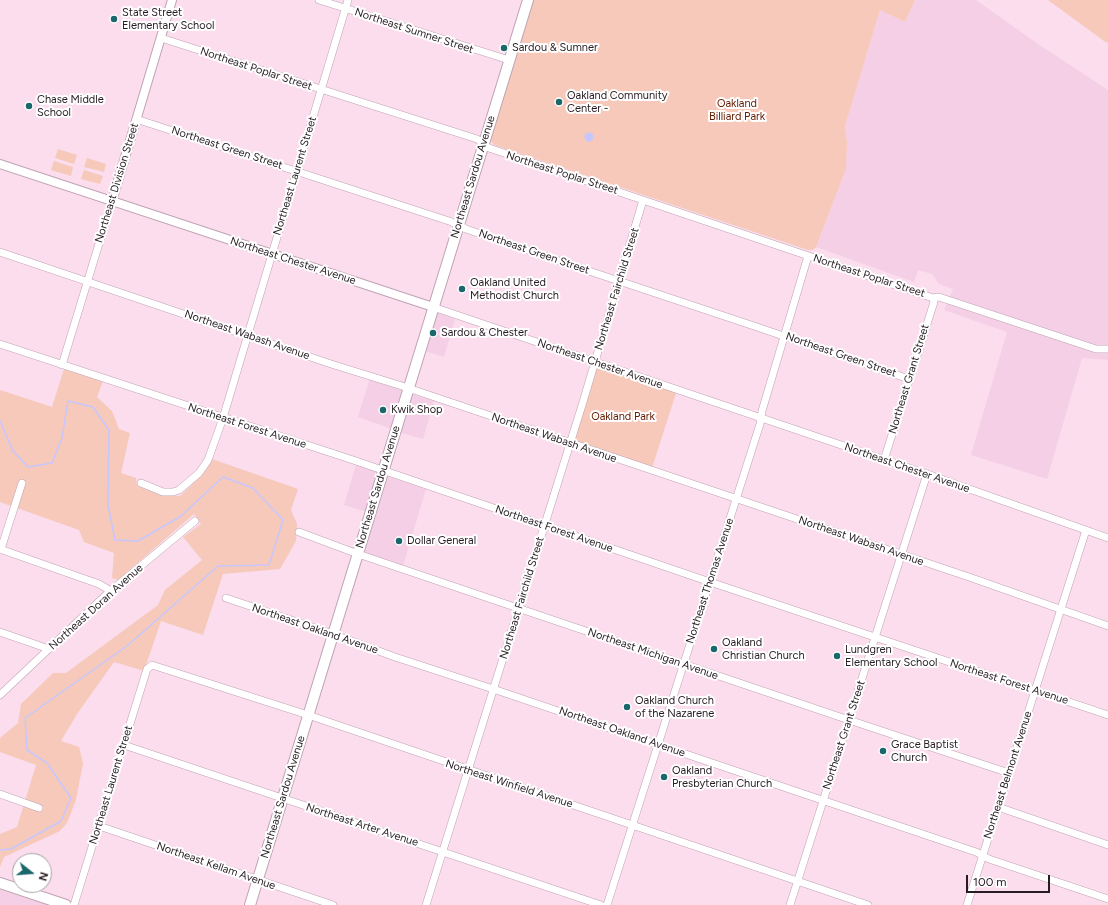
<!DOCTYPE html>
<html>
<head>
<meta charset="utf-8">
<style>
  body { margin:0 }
  #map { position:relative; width:1108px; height:905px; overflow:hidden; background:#fbddee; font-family:Figtree,sans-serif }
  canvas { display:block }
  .north { position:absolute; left:12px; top:853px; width:40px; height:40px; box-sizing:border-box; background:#fff; border:1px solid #a8a4a7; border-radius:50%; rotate:107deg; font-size:11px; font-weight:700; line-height:16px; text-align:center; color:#261c22 }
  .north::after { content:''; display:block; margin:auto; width:14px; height:18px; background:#1b686c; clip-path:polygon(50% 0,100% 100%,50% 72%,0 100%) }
  .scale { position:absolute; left:966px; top:875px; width:84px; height:18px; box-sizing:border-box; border:2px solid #261c22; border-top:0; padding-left:5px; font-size:12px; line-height:14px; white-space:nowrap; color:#261c22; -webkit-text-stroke:3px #fff; paint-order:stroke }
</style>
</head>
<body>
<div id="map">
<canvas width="1108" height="905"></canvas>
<div class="north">N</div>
<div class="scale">100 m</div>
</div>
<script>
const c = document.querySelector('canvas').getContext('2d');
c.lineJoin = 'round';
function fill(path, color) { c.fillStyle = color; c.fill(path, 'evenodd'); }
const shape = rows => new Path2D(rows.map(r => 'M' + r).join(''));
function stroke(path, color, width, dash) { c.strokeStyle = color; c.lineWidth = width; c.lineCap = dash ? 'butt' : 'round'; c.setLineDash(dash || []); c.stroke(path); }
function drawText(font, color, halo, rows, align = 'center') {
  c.font = font + ' Figtree,sans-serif'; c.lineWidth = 4; c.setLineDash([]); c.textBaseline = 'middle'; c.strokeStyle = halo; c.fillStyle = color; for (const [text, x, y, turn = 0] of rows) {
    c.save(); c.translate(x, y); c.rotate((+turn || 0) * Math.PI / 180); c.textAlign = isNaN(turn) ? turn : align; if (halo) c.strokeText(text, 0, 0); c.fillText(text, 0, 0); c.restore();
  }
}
const built = shape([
  [915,0,976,0,1038,44,1108,90,1108,360,1082,358,1047,479,971,455,1007,332,944,310,953,289,939,284,932,274,918,270,914,282,816,247,846,169,847,143,845,126,880,10,905,22],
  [436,313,439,313,455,319,444,357,425,351],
  [370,378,401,389,403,393,392,429,358,417],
  [412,394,434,401,423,439,399,432,410,396],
  [356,465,375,471,377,473,378,477,367,512,344,505],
  [387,476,426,489,403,566,368,554,365,552,364,548],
  [0,888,51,905,0,905]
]);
const green = shape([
  [533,0,915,0,905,22,880,10,845,126,847,143,846,169,816,247,813,250,808,250,494,145,491,141,492,134],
  [1048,0,1108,0,1108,43,1104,41],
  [58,149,77,155,74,164,55,158],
  [87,158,106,164,104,172,84,167],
  [54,161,73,167,71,176,51,170],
  [84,170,103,176,100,184,81,179],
  [595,363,677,390,651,471,570,443],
  [64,369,103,381,97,397,112,411,119,429,130,433,121,473,136,478,137,486,167,496,180,496,201,476,208,467,212,459,298,489,291,510,297,524,296,541,280,569,223,574,203,635,161,621,144,671,114,662,77,714,61,741,79,747,83,763,76,800,67,823,60,831,4,857,0,867,0,834,17,827,36,765,0,752,0,738,18,723,21,704,53,673,66,673,158,605,165,590,202,560,183,537,201,524,194,514,118,580,112,578,114,553,84,542,79,530,0,502,0,390,52,407]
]);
const water = shape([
  '584.5 137a4.5 4.5 0 1 1 9 0a4.5 4.5 0 1 1-9 0Z'
]);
const stream = shape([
  [0,421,13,451,28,467,52,463,62,438,68,401,93,407,109,430,108,505,115,540,138,541,181,516,223,477,253,488,283,520,269,565,218,566,127,646,25,718,27,750,47,763,71,798,61,821,11,849,0,850]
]);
const minor = shape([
  [319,0,509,60],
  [161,38,477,139,489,148,933,298,939,297,1096,349,1108,349],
  [136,119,452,222,466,229,574,266,757,327,909,379],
  [0,252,331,364,402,386,969,577,1108,626],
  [433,307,927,474,1108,538],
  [0,344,353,460,710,582,1108,715],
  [62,365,112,201],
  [884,460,934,302,933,298],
  [141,483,163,492,173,492,179,490,199,473,208,460,223,418,348,0],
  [299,532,358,554,849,720,1009,773],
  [0,549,99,584,111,591],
  [1,549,22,483],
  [226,598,327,632,395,657,493,689,976,852,989,859,1108,899],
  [0,632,49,649],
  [0,695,107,594,195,521],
  [124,745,601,905],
  [0,794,39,808],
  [998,807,1108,845],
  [99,826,333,905],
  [74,905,147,669,152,665,308,715,868,905],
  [426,905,583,402,643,200],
  [607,905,760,424,762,411,808,256],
  [790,905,927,474],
  [967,905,1086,530]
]);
const tertiary = shape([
  [0,164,433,307],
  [112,201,172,0]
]);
const secondary = shape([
  [0,883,66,905],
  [250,905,528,0]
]);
const markers = [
  [114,19,4,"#1b686c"],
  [504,48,4,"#1b686c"],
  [559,102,4,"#1b686c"],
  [29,106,4,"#1b686c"],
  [462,289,4,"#1b686c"],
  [433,333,4,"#1b686c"],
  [383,410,4,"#1b686c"],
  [399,541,4,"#1b686c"],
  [714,649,4,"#1b686c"],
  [837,656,4,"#1b686c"],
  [627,707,4,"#1b686c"],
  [883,751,4,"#1b686c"],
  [664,777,4,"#1b686c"]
];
const poiNames = [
  ["State Street",122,13],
  ["Elementary School",122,26],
  ["Sardou & Sumner",512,48],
  ["Oakland Community",567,96],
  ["Center -",567,109],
  ["Chase Middle",37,100],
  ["School",37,113],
  ["Oakland United",470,283],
  ["Methodist Church",470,296],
  ["Sardou & Chester",441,333],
  ["Kwik Shop",391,410],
  ["Dollar General",407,541],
  ["Oakland",722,643],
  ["Christian Church",722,656],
  ["Lundgren",845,650],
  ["Elementary School",845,663],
  ["Oakland Church",635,701],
  ["of the Nazarene",635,714],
  ["Grace Baptist",891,745],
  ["Church",891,758],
  ["Oakland",672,771],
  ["Presbyterian Church",672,784]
];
const streetNames = [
  ["Northeast Sumner Street",414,31,18],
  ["Northeast Poplar Street",256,69,18],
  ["Northeast Green Street",227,148,18],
  ["Northeast Poplar Street",562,173,18],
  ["Northeast Laurent Street",295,176,-73],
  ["Northeast Sardou Avenue",473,177,-73],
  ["Northeast Division Street",117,183,-73],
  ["Northeast Green Street",534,252,19],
  ["Northeast Chester Avenue",293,261,18],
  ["Northeast Poplar Street",869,276,18],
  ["Northeast Fairchild Street",617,289,-73],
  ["Northeast Wabash Avenue",247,335,19],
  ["Northeast Green Street",841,355,19],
  ["Northeast Chester Avenue",600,364,19],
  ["Northeast Grant Street",909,379,-73],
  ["Northeast Forest Avenue",247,426,18],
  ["Northeast Wabash Avenue",554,438,19],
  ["Northeast Chester Avenue",907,468,19],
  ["Northeast Sardou Avenue",378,487,-73],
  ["Northeast Forest Avenue",554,529,19],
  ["Northeast Wabash Avenue",861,541,19],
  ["Northeast Thomas Avenue",710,581,-72],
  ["Northeast Fairchild Street",522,598,-73],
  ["Northeast Doran Avenue",96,607,-42],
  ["Northeast Oakland Avenue",315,629,19],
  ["Northeast Michigan Avenue",653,654,19],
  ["Northeast Forest Avenue",1009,682,18],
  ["Northeast Oakland Avenue",622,732,19],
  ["Northeast Grant Street",844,735,-72],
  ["Northeast Belmont Avenue",1008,775,-72],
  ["Northeast Winfield Avenue",509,784,18],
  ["Northeast Laurent Street",111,785,-73],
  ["Northeast Sardou Avenue",283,797,-73],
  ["Northeast Arter Avenue",362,825,18],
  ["Northeast Kellam Avenue",216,866,19]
];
const parkNames = [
  ["Oakland",737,104],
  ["Billiard Park",737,117],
  ["Oakland Park",623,417]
];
fill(built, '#f4cfe5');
fill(green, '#f6c9ba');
fill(water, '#c7c7ff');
stroke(stream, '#c7c7ff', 1.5);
stroke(minor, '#bfa3b3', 8);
stroke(tertiary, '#bfa3b3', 10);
stroke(secondary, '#bfa3b3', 12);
stroke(minor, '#fff', 7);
stroke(tertiary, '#fff', 8);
stroke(secondary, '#fff', 10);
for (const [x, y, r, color] of markers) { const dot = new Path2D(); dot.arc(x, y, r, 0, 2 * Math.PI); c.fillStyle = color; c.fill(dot); stroke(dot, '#fff', 1.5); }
drawText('11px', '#261c22', '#fff', poiNames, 'left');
drawText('11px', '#261c22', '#fff', streetNames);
drawText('11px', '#621b00', '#fff', parkNames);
</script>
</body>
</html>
